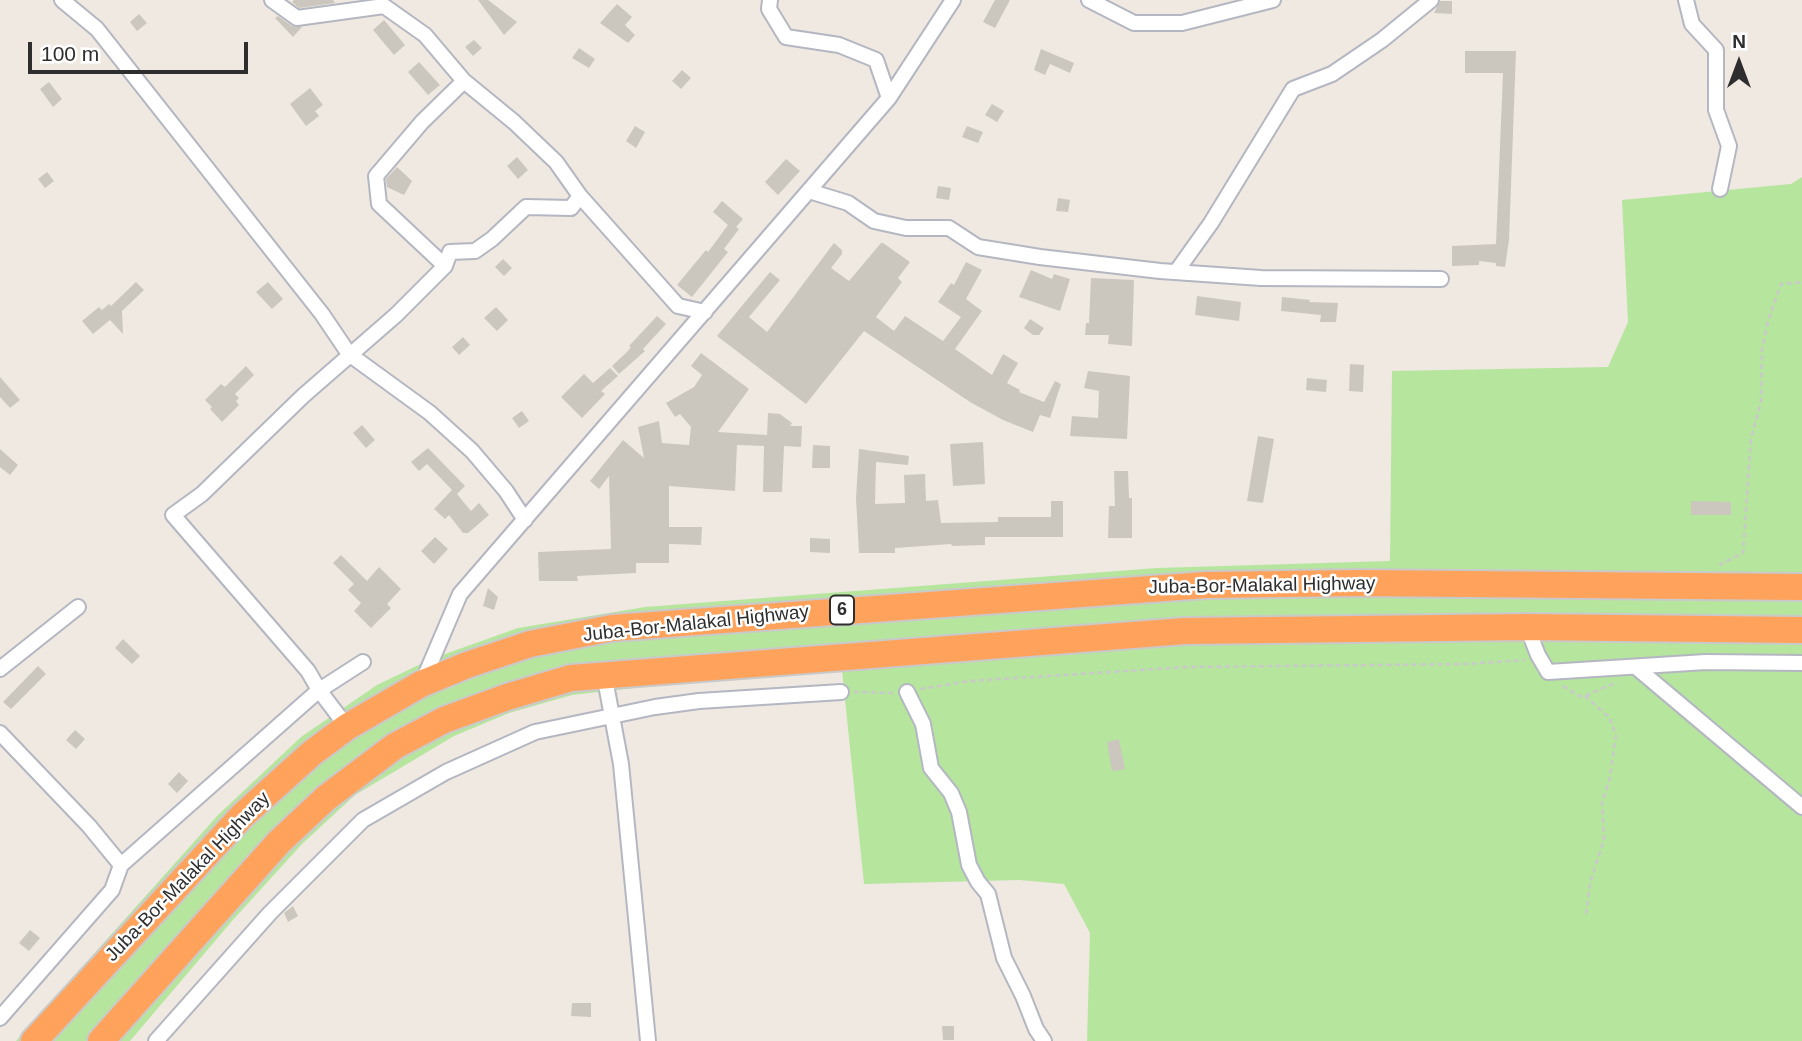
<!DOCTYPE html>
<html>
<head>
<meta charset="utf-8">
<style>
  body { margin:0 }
  #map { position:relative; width:1802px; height:1041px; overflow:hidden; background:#efe9e1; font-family:Arial,sans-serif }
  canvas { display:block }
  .north { position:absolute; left:1704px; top:28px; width:70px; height:70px; -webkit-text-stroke:5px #fff; paint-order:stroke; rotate:0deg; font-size:19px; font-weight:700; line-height:28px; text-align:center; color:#2e2e2e }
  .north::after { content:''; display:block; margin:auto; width:24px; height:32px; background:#2e2e2e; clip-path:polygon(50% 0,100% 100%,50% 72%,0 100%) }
  .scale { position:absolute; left:28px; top:42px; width:220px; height:32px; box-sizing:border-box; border:4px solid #2e2e2e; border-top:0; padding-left:9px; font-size:21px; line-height:24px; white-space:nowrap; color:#2e2e2e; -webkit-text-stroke:5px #fff; paint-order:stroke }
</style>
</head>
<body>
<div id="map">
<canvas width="1802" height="1041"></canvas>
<div class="north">N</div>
<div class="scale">100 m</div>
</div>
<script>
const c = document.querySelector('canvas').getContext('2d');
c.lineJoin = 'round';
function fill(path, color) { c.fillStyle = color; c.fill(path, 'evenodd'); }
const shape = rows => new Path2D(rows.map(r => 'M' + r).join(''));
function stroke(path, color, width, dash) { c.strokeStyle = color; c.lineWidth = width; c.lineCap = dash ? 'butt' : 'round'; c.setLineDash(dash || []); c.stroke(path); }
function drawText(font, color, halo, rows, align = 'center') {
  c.font = font + ' Arial,sans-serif'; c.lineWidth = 5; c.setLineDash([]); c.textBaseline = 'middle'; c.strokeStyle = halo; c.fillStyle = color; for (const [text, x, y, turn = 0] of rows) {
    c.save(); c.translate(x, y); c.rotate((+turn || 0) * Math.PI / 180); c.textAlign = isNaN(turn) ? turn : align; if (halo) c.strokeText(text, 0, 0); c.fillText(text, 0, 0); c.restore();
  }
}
const green = shape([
  [1802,177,1802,1041,1087,1041,1090,933,1064,884,1019,880,864,884,842,670,706,680,572,695,509,713,454,736,355,795,302,844,232,921,130,1041,16,1041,218,815,301,737,377,685,431,659,518,628,645,607,1157,568,1390,561,1392,371,1608,367,1628,322,1622,200,1791,184]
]);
const building = shape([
  [294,0,333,0,335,3,299,8,292,2],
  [478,0,488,0,517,22,504,35],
  [995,0,1010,0,995,28,983,22],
  [1440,1,1452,1,1452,14,1434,13],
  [617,4,632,17,625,25,635,35,628,43,600,23],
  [139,14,147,23,137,31,130,22],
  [278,16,292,26,302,27,293,37,275,18],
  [384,20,405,45,394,55,373,30],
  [474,40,482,48,473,56,465,47],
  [579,48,595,59,589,68,572,58],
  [1041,49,1074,63,1070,73,1050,64,1045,75,1034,70],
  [1465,51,1516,51,1509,240,1505,267,1496,266,1496,263,1479,261,1479,265,1452,266,1452,246,1496,244,1503,73,1465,73],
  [419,62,440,85,428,95,408,72],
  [682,70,691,78,681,89,672,81],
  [49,82,62,99,53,107,40,89],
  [310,88,323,105,315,111,319,116,306,126,290,104],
  [992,104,1004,111,997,122,985,115],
  [635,126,645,132,636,148,626,141],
  [967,126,983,132,978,143,962,137],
  [517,157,528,170,518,179,507,166],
  [786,159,800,171,778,195,765,182],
  [397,167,412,181,404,195,387,187,386,179],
  [47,172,54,181,45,188,38,179],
  [938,186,951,188,949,200,936,198],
  [1058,198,1070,200,1068,212,1056,211],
  [722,201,743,219,736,227,739,229,724,249,728,252,692,297,677,285,706,250,708,252,728,225,713,212],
  [834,243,842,250,842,254,831,268,849,281,881,243,883,243,910,262,898,278,902,282,876,317,894,331,905,316,943,341,961,317,938,302,951,283,954,285,966,262,982,270,966,299,982,311,955,349,992,375,1003,354,1018,363,1007,383,1020,390,1019,392,1044,402,1055,381,1061,384,1050,418,1040,415,1033,432,1003,420,970,402,864,331,806,404,717,336,770,272,780,280,749,317,767,332],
  [503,259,512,268,504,276,495,267],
  [1031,270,1052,279,1054,274,1070,279,1060,311,1019,297],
  [1091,278,1134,280,1132,346,1108,344,1109,335,1085,335,1086,323,1089,323],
  [136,282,144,290,122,311,123,334,110,320,93,334,82,321,99,307,102,310,109,304,111,306],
  [268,282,283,299,272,309,256,292],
  [1197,296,1241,302,1239,321,1195,315],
  [1282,297,1310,300,1309,302,1338,303,1336,322,1320,322,1321,315,1281,311],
  [496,307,508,320,497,331,484,318],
  [657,316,666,324,643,349,645,351,619,374,612,366,628,351,631,347,629,346],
  [1030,319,1044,328,1039,335,1033,335,1024,328],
  [463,337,470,345,459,355,452,347],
  [701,353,749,389,718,432,767,435,768,413,780,414,792,423,790,426,802,426,801,447,784,446,782,492,763,492,764,446,737,445,735,491,669,486,669,527,702,527,701,545,669,544,669,563,636,563,636,573,577,576,578,581,539,581,538,552,611,549,609,476,599,489,590,481,623,440,644,458,638,427,659,421,662,443,689,445,691,427,680,414,675,417,666,403,694,387,702,375,691,366],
  [1350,364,1364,365,1363,392,1349,391],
  [246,366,254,375,235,394,239,398,236,401,239,405,222,422,210,409,212,407,205,400,221,384,225,387],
  [610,368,618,376,601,391,605,394,582,418,561,397,584,374,593,383],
  [1088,371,1130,376,1127,439,1070,436,1072,416,1098,418,1099,391,1084,388],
  [0,377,20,400,10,408,0,397],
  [1307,378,1327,380,1326,392,1306,390],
  [522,411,529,421,519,428,512,418],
  [362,425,375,440,366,448,353,433],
  [1258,436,1274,439,1263,503,1247,501],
  [983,442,985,484,953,486,950,444],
  [813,445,830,446,830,468,812,468],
  [428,448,465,486,457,494,471,511,479,503,489,515,468,533,463,533,449,515,445,519,434,509,452,490,427,464,419,471,411,462],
  [0,449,18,465,10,475,0,467],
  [859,449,909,456,908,465,876,462,875,504,905,503,904,475,925,474,926,501,938,500,941,523,998,522,998,517,1051,517,1051,501,1063,501,1063,537,985,537,985,545,952,546,951,544,895,548,895,553,859,553,856,498],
  [1114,471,1128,471,1129,498,1132,498,1132,538,1108,538,1109,506,1115,506],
  [1691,501,1731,502,1731,515,1691,515],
  [435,537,448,549,434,564,421,551],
  [810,538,830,539,830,553,810,552],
  [341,555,367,581,379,567,401,589,387,604,391,608,371,628,354,611,361,603,348,590,354,584,333,563],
  [488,588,498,597,494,610,483,606],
  [123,639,140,656,132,664,115,648],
  [38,666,46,674,11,709,3,702],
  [75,730,85,739,76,749,66,740],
  [1119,739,1125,769,1112,771,1107,742],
  [179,772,188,781,177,793,168,784],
  [293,906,298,916,288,922,284,913],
  [30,930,40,938,29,951,19,943],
  [572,1003,591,1003,591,1017,571,1016],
  [942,1026,954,1026,954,1040,943,1040]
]);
const path = shape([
  [1719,565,1743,553,1751,438,1761,402,1762,349,1768,321,1781,284,1802,282],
  [1563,686,1579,696,1585,696,1617,682],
  [920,689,970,681,1187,667,1467,664,1525,660],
  [854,692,893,693],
  [1585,696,1610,718,1616,736,1609,782,1602,802,1604,840,1590,883,1586,916]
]);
const street = shape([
  [62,0,97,29,322,314,349,354,430,413,472,451,506,491,525,520],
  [272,0,297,18,384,6,425,35,464,81,422,122,376,176,379,204,445,266,450,252,475,251,492,239,526,207,571,208,580,196,678,306,705,312],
  [770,0,769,9,786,37,839,45,876,60,889,98],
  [1089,0,1134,23,1182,23,1273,0],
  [1686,0,1692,24,1716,50,1716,110,1729,146,1720,189],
  [464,81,514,122,556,162,580,196],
  [809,191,848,203,874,221,906,228,949,228,978,247,1040,257,1160,271,1261,278,1441,279],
  [1176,272,1211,223,1293,89,1332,74,1382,40,1431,0],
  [1527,627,1538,655,1548,672,1706,662,1802,663],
  [1637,668,1802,807],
  [0,669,78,607],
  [604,674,621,764,648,1041],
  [422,683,460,594,889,98,953,0],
  [907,692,923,724,931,768,951,793,959,812,969,865,978,882,988,894,1004,958,1023,996,1036,1029,1044,1041],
  [347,727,319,690,308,671,173,515,202,494,303,396,396,315,445,266],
  [0,733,89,826,121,865],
  [0,1018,112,890,121,865,318,691,363,662],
  [156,1041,270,913,363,820,446,772,535,732,655,707,699,701,841,692]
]);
const highway = shape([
  [34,1041,242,816,312,753,347,727,421,684,467,665,530,644,612,628,1206,585,1358,583,1802,587],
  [101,1041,279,842,326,798,395,746,444,720,507,697,571,678,1185,631,1527,627,1802,630]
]);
const shields = [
  [842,610,24]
];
const shieldNames = [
  ["6",842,610]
];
const streetNames = [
  ["Juba-Bor-Malakal Highway",1262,586,-1],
  ["Juba-Bor-Malakal Highway",696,624,-6],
  ["Juba-Bor-Malakal Highway",188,877,-46]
];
fill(green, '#b6e59e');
fill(building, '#cbc7bf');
stroke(street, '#b4b7c1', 18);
stroke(highway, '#c9c9c9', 30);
stroke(path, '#c9c9c9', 2.5, [5, 3.5]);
stroke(street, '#fff', 14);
stroke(highway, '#ffa35c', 26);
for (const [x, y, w] of shields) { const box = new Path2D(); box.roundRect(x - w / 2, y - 14.5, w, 29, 5); c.fillStyle = '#fff'; c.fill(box); stroke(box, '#2e2e2e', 2); }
drawText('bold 18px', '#2e2e2e', null, shieldNames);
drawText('19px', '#2e2e2e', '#fff', streetNames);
</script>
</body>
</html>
